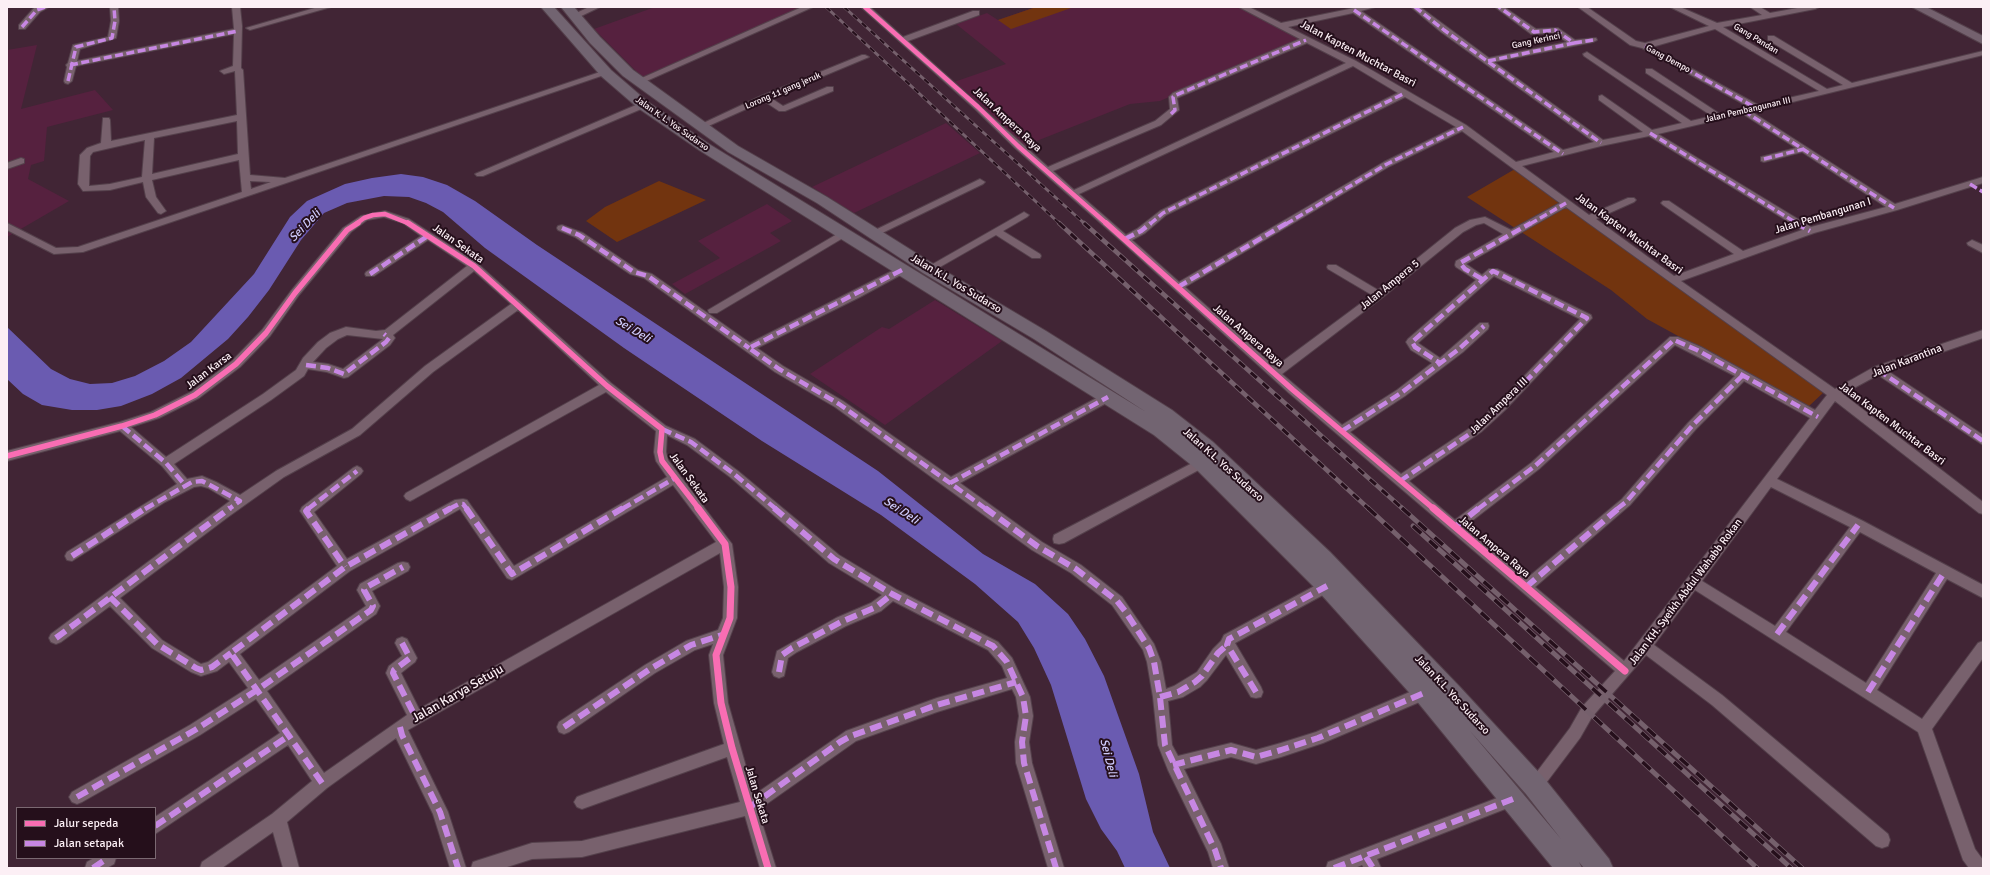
<!DOCTYPE html>
<html>
<head>
<meta charset="utf-8">
<style>
  body { margin:0 }
  #map { position:relative; width:1990px; height:875px; overflow:hidden; background:#412535; font-family:Signika,sans-serif }
  canvas { display:block }
  .frame { position:absolute; inset:0; border:8px solid #fceff5; pointer-events:none }
  .legend { position:absolute; left:16px; top:807px; width:140px; height:52px; box-sizing:border-box; background:#250f1b; border:1px solid #7b6972; margin:0; padding:5px 7px; list-style:none; font-size:12px; color:#fceff5 }
  .legend li { display:flex; align-items:center; gap:8px; height:20px }
  .legend b { width:20px; border:1px solid #7b6972 }
</style>
</head>
<body>
<div id="map">
<canvas width="1990" height="875"></canvas>
<div class="frame"></div>
<ul class="legend">
<li><b style="height:5px;background:#f96db3"></b>Jalur sepeda</li>
<li><b style="height:5px;background:#c787e3"></b>Jalan setapak</li>
</ul>
</div>
<script>
const c = document.querySelector('canvas').getContext('2d');
c.lineJoin = 'round';
function fill(path, color) { c.fillStyle = color; c.fill(path, 'evenodd'); }
const shape = rows => new Path2D(rows.map(r => 'M' + r).join(''));
function stroke(path, color, width, dash) { c.strokeStyle = color; c.lineWidth = width; c.lineCap = dash ? 'butt' : 'round'; c.setLineDash(dash || []); c.stroke(path); }
function drawText(font, color, halo, rows, align = 'center') {
  c.font = font + ' Signika,sans-serif'; c.lineWidth = 4; c.setLineDash([]); c.textBaseline = 'middle'; c.strokeStyle = halo; c.fillStyle = color; for (const [text, x, y, turn = 0] of rows) {
    c.save(); c.translate(x, y); c.rotate((+turn || 0) * Math.PI / 180); c.textAlign = isNaN(turn) ? turn : align; if (halo) c.strokeText(text, 0, 0); c.fillText(text, 0, 0); c.restore();
  }
}
const built = shape([
  [655,7,805,7,642,77,594,29],
  [1036,7,1241,7,1304,39,1160,101,1130,104,1024,146,954,82,1006,64,956,24,987,13,998,20],
  [37,45,21,109,95,90,113,110,47,127,44,161,31,165,28,179,69,201,7,237,7,50],
  [946,123,980,153,854,213,812,187],
  [767,204,792,221,770,233,781,241,685,294,672,284,720,258,698,241],
  [935,300,1002,341,885,425,810,374,882,327,889,329]
]);
const green = shape([
  [1036,7,1074,7,1011,29,998,20],
  [1515,169,1824,392,1808,407,1647,319,1611,290,1467,197],
  [659,181,706,200,617,242,586,221,605,207]
]);
const water = shape([
  [401,174,423,177,447,185,475,201,537,245,878,471,983,554,1035,584,1068,614,1085,639,1104,676,1139,774,1153,832,1170,868,1125,868,1117,851,1101,829,1086,799,1051,685,1034,648,1018,622,975,584,881,515,762,441,624,348,485,248,443,212,426,203,409,197,384,196,347,203,324,213,301,240,269,290,248,317,228,339,181,378,152,394,121,406,97,410,72,410,42,405,23,394,7,379,7,327,51,369,70,379,90,384,112,383,135,376,164,361,191,342,254,274,290,217,307,201,345,184,372,178]
]);
const street = shape([
  [38,7,49,7,40,12,25,29,19,29,19,25,34,8,38,7],
  [110,7,118,7,119,21,116,38,80,49,77,61,234,29,232,7,240,7,242,26,241,68,243,70,250,175,285,178,603,71,609,71,610,73,83,252,54,254,7,230,7,223,56,248,78,247,242,192,239,160,152,180,156,197,166,211,161,214,158,213,146,197,143,182,110,190,83,191,78,184,80,155,87,148,101,143,103,118,109,118,110,120,111,141,237,115,235,71,224,74,220,71,233,66,234,34,76,66,72,81,68,84,65,83,64,81,67,67,66,65,68,63,73,45,108,37,111,21,110,7],
  [237,121,238,154,152,174,154,138,237,121],
  [145,140,142,177,110,184,89,186,90,156,93,152,145,140],
  [250,181,271,182,251,189,250,181],
  [318,7,331,7,250,30,246,28,318,7],
  [589,7,600,7,577,18,570,16,589,7],
  [802,7,813,7,642,83,639,84,635,81,802,7],
  [861,7,870,7,903,37,973,11,979,11,979,15,908,41,1048,167,1155,121,1170,109,1169,97,1173,93,1300,39,1239,7,1249,7,1281,23,1354,8,1375,7,1361,11,1563,150,1594,142,1441,32,1411,7,1420,7,1489,58,1567,42,1553,33,1531,34,1495,7,1504,7,1536,29,1558,28,1575,40,1596,38,1597,40,1593,42,1494,62,1603,140,1643,132,1599,100,1599,96,1602,95,1652,130,1682,123,1584,56,1583,54,1587,52,1691,121,1712,116,1646,73,1646,69,1652,69,1720,114,1749,107,1642,48,1630,45,1578,7,1587,7,1636,41,1645,43,1709,26,1670,7,1680,7,1717,23,1762,15,1750,7,1760,7,1770,13,1803,7,1819,7,1815,9,1723,27,1827,89,1843,85,1768,40,1768,36,1774,36,1852,83,1983,51,1983,55,1752,112,1895,204,1983,177,1983,183,1897,210,1814,233,1681,281,1835,389,1874,367,1983,330,1983,338,1888,371,1983,435,1983,445,1878,375,1843,394,1983,502,1983,514,1979,513,1835,401,1777,479,1863,521,1983,585,1983,598,1947,579,1877,690,1922,719,1978,643,1983,641,1983,658,1932,729,1975,849,1983,860,1983,868,1969,868,1963,860,1918,732,1695,590,1654,645,1722,695,1888,834,1890,840,1888,846,1882,848,1876,846,1712,705,1646,655,1592,717,1580,738,1540,791,1535,793,1530,791,1527,786,1530,781,1570,728,1582,707,1615,671,1289,393,1121,241,1015,148,975,109,861,7],
  [1353,13,1554,152,1516,162,1466,125,1356,61,1288,27,1353,13],
  [1715,29,1819,91,1758,105,1652,47,1715,29],
  [1307,43,1346,63,1074,190,1053,171,1161,125,1179,110,1177,98,1179,97,1307,43],
  [1353,66,1398,93,1160,211,1137,229,1126,235,1079,194,1353,66],
  [1405,97,1456,127,1384,162,1179,282,1132,240,1145,233,1166,215,1405,97],
  [1743,114,1796,148,1761,157,1761,161,1764,162,1802,152,1886,207,1811,227,1658,134,1743,114],
  [1462,131,1560,203,1511,230,1485,217,1470,220,1455,228,1378,290,1336,265,1328,265,1327,267,1328,269,1372,295,1275,367,1185,287,1390,166,1462,131],
  [1649,136,1802,230,1743,251,1669,201,1663,201,1661,203,1663,205,1734,254,1674,276,1596,219,1634,202,1636,200,1634,198,1628,198,1589,215,1522,166,1601,146,1649,136],
  [1566,207,1827,395,1815,410,1701,347,1678,337,1670,337,1531,463,1455,520,1409,481,1481,432,1505,410,1592,318,1591,315,1497,269,1489,269,1482,275,1466,264,1566,207],
  [1484,223,1503,234,1456,261,1455,265,1456,267,1476,280,1408,339,1406,342,1411,350,1432,363,1397,390,1342,425,1282,374,1383,297,1463,232,1476,225,1484,223],
  [1494,276,1580,319,1497,404,1473,426,1401,474,1350,432,1405,396,1463,352,1488,329,1489,326,1488,323,1480,323,1440,358,1418,343,1494,276],
  [1675,345,1735,376,1688,423,1622,499,1526,579,1464,527,1539,469,1675,345],
  [1744,381,1810,418,1624,661,1535,587,1630,505,1696,429,1744,381],
  [1771,487,1850,527,1775,626,1702,581,1771,487],
  [1860,532,1936,573,1866,683,1786,632,1860,532],
  [862,55,865,55,869,57,771,98,783,106,827,87,833,87,833,91,785,111,779,111,764,101,704,128,698,128,697,126,761,96,862,55],
  [643,102,647,105,646,107,483,176,477,176,475,174,643,102],
  [21,158,24,159,24,163,7,169,7,163,21,158],
  [980,179,985,182,983,184,878,235,870,235,869,233,980,179],
  [385,211,409,219,478,264,611,383,666,426,695,439,738,471,839,555,897,590,998,642,1012,658,1030,697,1033,716,1029,742,1032,763,1064,868,1048,868,1016,763,1015,742,1019,716,1016,697,1012,689,937,712,856,741,758,810,776,868,760,868,745,816,582,857,532,859,504,868,471,868,473,862,479,860,532,843,582,841,740,802,727,757,582,809,577,807,574,802,577,797,582,795,724,744,714,703,709,655,713,644,695,650,655,673,569,732,564,734,559,732,557,727,559,722,645,665,686,641,718,630,723,618,724,587,720,553,408,730,448,812,466,868,450,868,433,814,396,738,327,788,287,822,299,868,283,868,273,832,222,868,200,868,202,862,272,814,312,781,288,745,155,834,155,817,280,733,256,699,200,735,82,802,77,804,72,802,69,797,72,792,190,725,248,688,229,662,217,671,201,676,191,672,152,648,110,606,61,642,56,644,51,642,49,638,51,634,230,501,208,488,201,486,194,487,165,502,72,561,67,560,65,556,67,552,177,484,162,466,120,431,7,461,7,451,120,422,151,412,191,392,232,361,262,330,291,291,343,228,361,216,385,211],
  [384,217,403,223,421,236,366,272,365,274,366,276,374,276,428,240,467,266,385,330,376,331,346,327,330,333,318,342,303,358,296,370,263,394,166,457,131,427,159,418,199,398,240,367,270,336,299,295,351,232,367,220,384,217],
  [474,271,511,304,425,366,352,429,276,471,240,495,216,482,202,476,187,479,174,464,271,400,304,376,308,369,327,372,344,378,348,377,390,345,395,338,393,335,474,271],
  [518,310,599,385,406,493,404,496,406,499,410,501,414,499,606,392,656,431,654,452,656,461,667,477,514,566,467,500,463,499,455,500,347,559,314,512,361,474,363,471,361,468,357,466,353,468,302,507,300,511,337,566,208,662,201,664,162,640,120,598,228,517,284,477,360,435,433,372,518,310],
  [347,335,383,339,343,369,328,364,313,362,326,348,338,339,347,335],
  [667,435,687,445,730,477,829,563,882,595,871,603,836,618,777,651,772,672,774,676,779,678,784,676,788,658,797,652,846,626,881,611,893,601,988,650,1002,666,1007,678,937,698,846,731,754,795,728,703,723,655,737,618,738,587,732,544,668,460,666,452,667,435],
  [673,485,716,542,419,709,401,673,415,662,417,658,407,639,402,637,397,639,395,643,402,656,389,666,386,673,407,715,324,773,267,691,376,614,380,606,372,591,408,571,410,567,408,563,403,562,398,563,360,584,357,590,366,606,259,680,240,654,350,571,460,509,507,578,512,580,673,485],
  [1024,212,1029,215,1027,217,1003,231,1040,254,1041,256,1040,258,1032,258,996,235,933,271,929,272,924,269,1024,212],
  [562,225,583,233,638,270,652,274,750,343,898,268,906,268,907,270,906,272,860,297,757,348,783,366,843,401,951,477,1104,394,1112,394,1114,397,1112,400,960,483,1042,542,1081,565,1122,597,1154,644,1161,662,1166,689,1174,686,1197,672,1213,649,1221,641,1224,635,1322,582,1327,580,1332,582,1334,586,1332,590,1235,643,1261,687,1263,692,1261,697,1256,698,1251,697,1226,655,1207,680,1200,687,1183,697,1168,701,1172,745,1178,756,1231,743,1256,750,1281,743,1316,732,1424,686,1429,688,1431,693,1429,698,1323,743,1281,757,1256,764,1231,757,1184,769,1221,844,1229,868,1213,868,1208,852,1168,770,1158,745,1153,697,1147,662,1143,650,1112,605,1071,573,1032,550,835,407,775,372,644,278,630,274,575,237,558,230,557,228,558,226,562,225],
  [844,230,849,233,848,235,717,313,709,313,708,310,844,230],
  [1972,240,1983,245,1983,253,1968,245,1967,243,1972,240],
  [1202,458,1206,460,1208,463,1206,466,1064,543,1059,544,1054,543,1053,539,1054,535,1202,458],
  [1513,792,1518,794,1521,799,1518,804,1377,859,1381,868,1364,868,1362,865,1355,868,1326,868,1328,862,1334,860,1513,792],
  [94,858,116,858,114,864,107,868,85,868,87,862,94,858]
]);
const secondary = shape([
  [1912,7,1926,7,1983,36,1983,44,1912,7]
]);
const primary = shape([
  [541,7,554,7,611,70,648,102,709,144,1146,412,1034,339,923,273,817,203,728,152,623,76,590,43,561,7,574,7,600,37,633,70,738,146,827,197,935,265,1046,331,1172,410,1213,442,1330,552,1460,687,1544,778,1609,859,1613,868,1584,868,1579,862,1582,868,1553,868,1416,700,1319,592,1195,468,1154,435,699,150,638,108,601,76,541,7],
  [1470,731,1526,794,1561,839,1470,731]
]);
const railFar2 = shape([
  [826,7,1060,224],
  [844,7,1085,224]
]);
const railFar1 = shape([
  [1059,223,1369,509],
  [1084,223,1403,509]
]);
const rail = shape([
  [1368,508,1757,868],
  [1402,508,1802,868],
  [1413,526,1791,868]
]);
const quietFar2 = shape([
  [1415,7,1444,30,1601,143],
  [1354,10,1563,154],
  [22,27,37,10,45,7],
  [1574,43,1593,40],
  [1645,46,1756,108],
  [1488,61,1574,43,1555,30,1534,32,1499,7],
  [70,65,238,31],
  [68,81,76,47,112,38,115,21,114,7],
  [1744,111,1894,208],
  [1171,114,1175,110,1173,97,1176,95,1306,40],
  [1650,133,1798,224],
  [1764,159,1804,149],
  [1970,184,1983,192],
  [1150,224,1163,213,1405,93],
  [1286,224,1387,164,1463,127],
  [1530,224,1566,203]
]);
const quietFar1 = shape([
  [1796,223,1810,231],
  [562,228,579,235,634,272,648,276,749,348],
  [1125,239,1141,231,1151,223],
  [902,270,749,348,779,369,839,404,950,483],
  [370,274,429,235],
  [1482,279,1465,269,1460,263,1531,223],
  [1178,287,1287,223],
  [306,365,328,368,344,374,386,342,389,338,384,334],
  [1878,370,1983,441],
  [122,426,166,463,185,485],
  [662,429,691,442,734,474,776,509],
  [1342,431,1401,393,1459,349,1484,326],
  [1400,481,1477,429,1501,407,1587,318,1493,271,1412,342,1415,347,1440,363],
  [145,509,192,482,202,481,240,501,229,509],
  [308,509,357,471],
  [449,509,459,504,463,504,467,509],
  [622,509,675,478],
  [986,509,950,483,1108,397],
  [1478,509,1535,466,1674,340,1697,350,1818,417],
  [1617,509,1626,502,1692,426,1742,376]
]);
const quiet = shape([
  [309,508,306,511,345,567],
  [466,508,512,574,623,508],
  [774,508,834,559,892,594,993,646,1007,662,1023,697,1026,716,1022,742,1024,763,1056,868],
  [985,508,1037,546,1076,569,1117,601,1125,611,1149,648,1154,662,1160,697,1165,745,1215,850,1221,868],
  [1455,527,1479,508],
  [72,556,146,508],
  [1526,587,1619,508],
  [110,597,157,644,196,668,201,670,212,667,231,653],
  [1777,634,1858,525],
  [56,638,230,508],
  [402,643,410,658,394,670,393,673,416,718],
  [779,672,782,655,792,648,841,622,876,607,892,594],
  [1256,692,1227,645,1229,639,1327,586],
  [1868,692,1945,571],
  [1160,697,1178,692,1195,682,1202,676,1218,653,1227,645],
  [400,727,402,735,440,812,458,868],
  [564,727,650,669,691,645,722,635],
  [1173,765,1231,750,1256,757,1281,750,1318,738,1424,693],
  [322,783,231,653,345,567,451,508],
  [77,797,195,730,257,690,371,610,373,606,364,590,365,588,403,567],
  [750,807,840,742,851,736,937,705,1016,682],
  [155,826,290,735],
  [1366,857,1373,868],
  [93,868,108,858],
  [1334,868,1513,799]
]);
const cyclewayFar2 = shape([
  [865,7,978,107,1018,146,1107,224],
  [356,224,364,218,373,215,385,214,410,224]
]);
const cyclewayFar1 = shape([
  [408,223,474,266,607,386,662,429,660,452,662,461,699,509],
  [1106,223,1293,390,1434,509],
  [7,456,122,426,155,415,195,395,236,364,266,333,295,293,347,230,358,223]
]);
const cycleway = shape([
  [698,508,725,544,731,587,730,618,716,655,721,703,732,748,768,868],
  [1433,508,1625,671]
]);
const farStreetnames = [
  ["Gang Pandan",1756,39,31],
  ["Gang Kerinci",1536,41,-12],
  ["Gang Dempo",1668,59,28],
  ["Lorong 11 gang jeruk",783,91,-23],
  ["Jalan Pembangunan III",1748,110,-13],
  ["Jalan K. L. Yos Sudarso",672,124,35]
];
const streetNames = [
  ["Jalan Kapten Muchtar Basri",1358,54,28],
  ["Jalan Ampera Raya",1007,120,43],
  ["Jalan Pembangunan I",1823,216,-17],
  ["Jalan Kapten Muchtar Basri",1629,234,36],
  ["Jalan Sekata",458,244,35],
  ["Jalan K.L. Yos Sudarso",956,284,31],
  ["Jalan Ampera 5",1390,285,-39],
  ["Jalan Ampera Raya",1248,336,41],
  ["Jalan Karantina",1907,361,-21],
  ["Jalan Karsa",209,371,-37],
  ["Jalan Ampera III",1499,406,-44],
  ["Jalan Kapten Muchtar Basri",1892,424,37],
  ["Jalan K.L. Yos Sudarso",1223,465,42],
  ["Jalan Sekata",689,478,54],
  ["Jalan Ampera Raya",1494,547,40],
  ["Jalan KH. Syeikh Abdul Wahabb Rokan",1686,592,-53],
  ["Jalan K.L. Yos Sudarso",1452,695,47],
  ["Jalan Sekata",757,795,73]
];
const waterNames = [
  ["Sei Deli",305,226,-46],
  ["Sei Deli",633,330,31],
  ["Sei Deli",901,511,33],
  ["Sei Deli",1108,758,76]
];
const nearStreetnames = [
  ["Jalan Karya Setuju",458,694,-30]
];
fill(built, '#56213f');
fill(green, '#72340f');
fill(water, '#6a5bb1');
stroke(street, '#54404b', 2);
stroke(secondary, '#54404b', 2);
stroke(primary, '#54404b', 2);
fill(street, '#78616d');
fill(secondary, '#74616e');
fill(primary, '#726471');
stroke(railFar2, '#75606c', 3);
stroke(railFar1, '#75606c', 4.5);
stroke(rail, '#75606c', 5);
stroke(railFar2, '#250f1b', 2, [6]);
stroke(railFar1, '#250f1b', 3, [8]);
stroke(rail, '#250f1b', 3.5, [11]);
stroke(quietFar2, '#c787e3', 3.5, [8, 3.5]);
stroke(quietFar1, '#c787e3', 4.5, [10, 4.5]);
stroke(quiet, '#c787e3', 6, [12, 6]);
stroke(cyclewayFar2, '#f96db3', 4.5);
stroke(cyclewayFar1, '#f96db3', 5.5);
stroke(cycleway, '#f96db3', 7);
drawText('9px', '#fceff5', '#250f1b', farStreetnames);
drawText('11px', '#fceff5', '#250f1b', streetNames);
drawText('italic 12px', '#cecafb', '#250f1b', waterNames);
drawText('13px', '#fceff5', '#250f1b', nearStreetnames);
</script>
</body>
</html>
